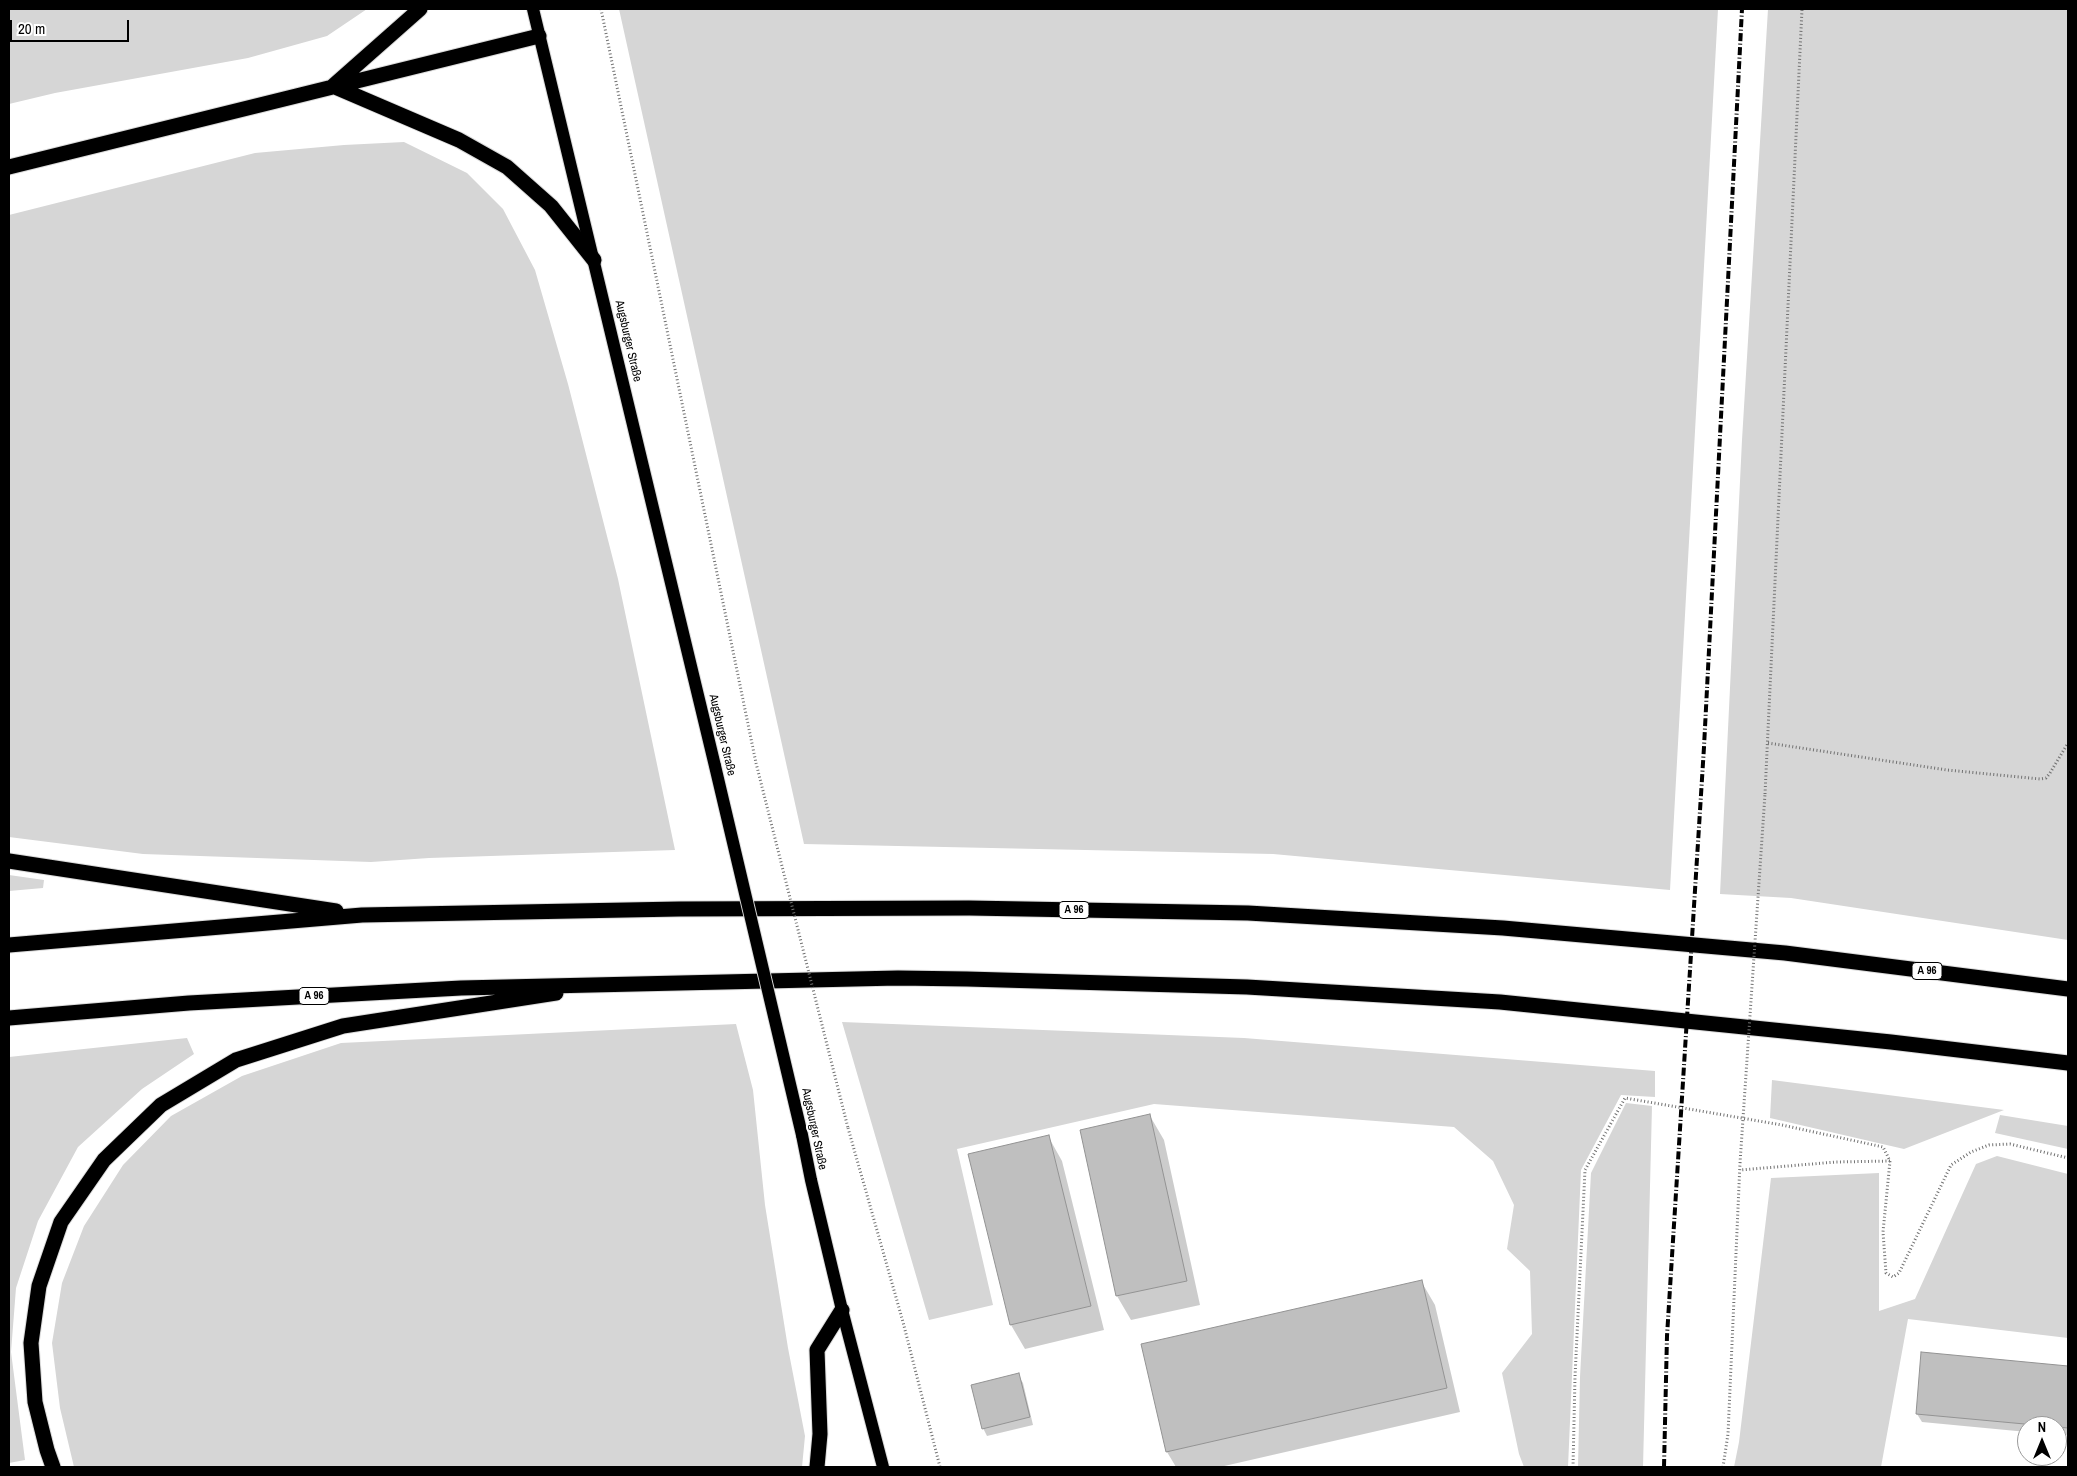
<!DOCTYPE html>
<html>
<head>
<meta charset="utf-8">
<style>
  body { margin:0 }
  #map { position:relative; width:2077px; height:1476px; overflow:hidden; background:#fff; font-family:"Archivo Narrow",sans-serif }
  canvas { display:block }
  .frame { position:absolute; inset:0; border:10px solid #000; pointer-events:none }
  .north { position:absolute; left:2017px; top:1416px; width:50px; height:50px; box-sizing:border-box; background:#fff; border:1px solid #999; border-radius:50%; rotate:0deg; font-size:14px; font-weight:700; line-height:20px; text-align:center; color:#000 }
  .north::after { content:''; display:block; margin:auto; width:18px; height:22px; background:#000; clip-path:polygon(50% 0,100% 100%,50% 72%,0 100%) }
  .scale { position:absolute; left:10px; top:20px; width:119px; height:22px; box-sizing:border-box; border:2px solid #000; border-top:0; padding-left:6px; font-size:15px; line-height:18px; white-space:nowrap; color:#000; -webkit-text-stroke:4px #fff; paint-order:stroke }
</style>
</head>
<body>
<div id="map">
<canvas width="2077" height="1476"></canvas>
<div class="frame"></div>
<div class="north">N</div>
<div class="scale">20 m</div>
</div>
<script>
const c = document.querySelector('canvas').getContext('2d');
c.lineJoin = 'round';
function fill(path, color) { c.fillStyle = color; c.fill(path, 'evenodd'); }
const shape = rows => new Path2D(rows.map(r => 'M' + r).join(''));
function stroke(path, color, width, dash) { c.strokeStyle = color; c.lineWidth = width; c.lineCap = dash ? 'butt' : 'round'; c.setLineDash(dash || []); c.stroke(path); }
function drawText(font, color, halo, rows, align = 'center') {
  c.font = font + ' "Archivo Narrow",sans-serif'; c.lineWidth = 4; c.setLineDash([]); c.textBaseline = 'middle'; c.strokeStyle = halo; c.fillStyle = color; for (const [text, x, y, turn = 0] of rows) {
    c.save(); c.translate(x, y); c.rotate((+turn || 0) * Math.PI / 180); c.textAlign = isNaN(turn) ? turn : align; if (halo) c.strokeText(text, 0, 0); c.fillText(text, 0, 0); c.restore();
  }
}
const green = shape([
  [9,9,367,9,327,36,248,58,55,93,9,104],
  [619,9,1718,9,1670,890,1273,854,804,844],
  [1768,9,2068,9,2068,940,1791,898,1720,894,1742,440],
  [404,142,467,173,503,209,535,270,568,384,618,579,675,850,429,858,371,862,143,854,9,837,9,215,255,153,344,145],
  [9,875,44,880,43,888,9,891],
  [842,1022,1244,1038,1655,1071,1655,1097,1621,1095,1581,1170,1568,1467,1524,1467,1519,1454,1502,1373,1532,1334,1530,1271,1507,1249,1514,1205,1493,1161,1454,1127,1154,1104,957,1149,993,1305,929,1320],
  [736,1024,753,1090,765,1205,788,1348,805,1436,802,1467,74,1467,60,1408,52,1343,62,1283,84,1226,123,1165,171,1116,242,1076,341,1043],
  [187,1038,194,1054,142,1089,78,1147,38,1221,16,1288,11,1352,25,1460,9,1463,9,1057],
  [1772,1080,2004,1110,1904,1149,1770,1118],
  [1626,1103,1652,1106,1643,1467,1578,1467,1580,1377,1591,1173],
  [2000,1115,2068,1126,2068,1149,1995,1133],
  [1997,1156,2068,1174,2068,1338,1908,1319,1881,1467,1734,1467,1739,1442,1771,1178,1879,1173,1879,1311,1915,1299,1976,1164]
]);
const shadow = shape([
  [1150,1116,1164,1140,1200,1305,1131,1320,1117,1296,1081,1131],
  [1048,1136,1062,1161,1104,1330,1025,1349,1011,1325,970,1155],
  [1421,1281,1435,1305,1460,1412,1220,1467,1176,1467,1167,1452,1142,1345],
  [1923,1354,2068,1367,2068,1435,2057,1434,2057,1426,2027,1426,2027,1432,1922,1422,1917,1414],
  [1018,1375,1023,1383,1033,1425,987,1436,983,1428]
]);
const building = shape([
  [1150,1114,1187,1281,1116,1296,1080,1130,1150,1114],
  [1049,1135,1091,1306,1010,1325,968,1154,1049,1135],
  [1422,1280,1447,1388,1166,1452,1141,1344,1422,1280],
  [1921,1352,2068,1366,2068,1428,1916,1414,1921,1352],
  [1019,1373,1030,1417,982,1429,971,1385,1019,1373]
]);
const path = shape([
  [601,9,756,763],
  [1768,743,1947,770,2040,779,2046,778,2050,773,2068,743],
  [1765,794,1802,9],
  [848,1128,903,1322,940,1467],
  [1890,1161,1883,1232,1886,1273,1893,1277,1899,1273,1951,1165,1971,1152,1989,1145,2010,1144,2068,1158],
  [1573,1467,1575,1377,1585,1170,1625,1098,1782,1125,1883,1147,1890,1161,1836,1162,1740,1170],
  [1723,1467,1728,1434,1740,1163]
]);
const major = shape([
  [533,9,715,766],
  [802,1135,811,1180,842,1310,883,1467]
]);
const highway = shape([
  [334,85,420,9],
  [333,86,459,140,507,167,551,206,594,260],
  [9,167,539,36],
  [9,861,336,911],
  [9,945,362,915,679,909,969,908,1248,913,1503,928,1785,953,2068,989],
  [9,1018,189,1003,461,988,898,978,967,979,1247,987,1500,1002,1891,1042,2068,1063],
  [53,1467,47,1450,35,1402,31,1343,39,1286,61,1222,104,1160,161,1105,236,1060,343,1026,556,993],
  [817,1467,820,1434,817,1350,842,1310]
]);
const rail = shape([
  [1664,1467,1667,1336,1704,747,1742,9]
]);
const pathBridge = shape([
  [756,763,848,1128],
  [1740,1163,1765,794]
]);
const majorBridge = shape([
  [715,766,802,1135]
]);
const shields = [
  [1074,910,30],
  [1927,971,30],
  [314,996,30]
];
const shieldNames = [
  ["A 96",1074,910],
  ["A 96",1927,971],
  ["A 96",314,996]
];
const streetNames = [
  ["Augsburger Straße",628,341,77],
  ["Augsburger Straße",722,735,77],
  ["Augsburger Straße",814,1129,78]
];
fill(green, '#d6d6d6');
fill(shadow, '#0003');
fill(building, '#bfbfbf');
stroke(building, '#939393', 1);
stroke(major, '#dbdbdb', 14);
stroke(highway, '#dbdbdb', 17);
stroke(path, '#717171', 3, [1, 2.5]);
stroke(major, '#000', 12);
stroke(highway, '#000', 15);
stroke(rail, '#000', 4, [8, 2.5, 1, 2.5]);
stroke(majorBridge, '#dbdbdb', 14, []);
stroke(pathBridge, '#717171', 3, [1, 2.5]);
stroke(majorBridge, '#000', 12);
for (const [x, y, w] of shields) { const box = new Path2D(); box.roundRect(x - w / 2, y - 8.5, w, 17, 4); c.fillStyle = '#fff'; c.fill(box); stroke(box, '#000', 1); }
drawText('bold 11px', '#000', null, shieldNames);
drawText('12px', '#000', '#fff', streetNames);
</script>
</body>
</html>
